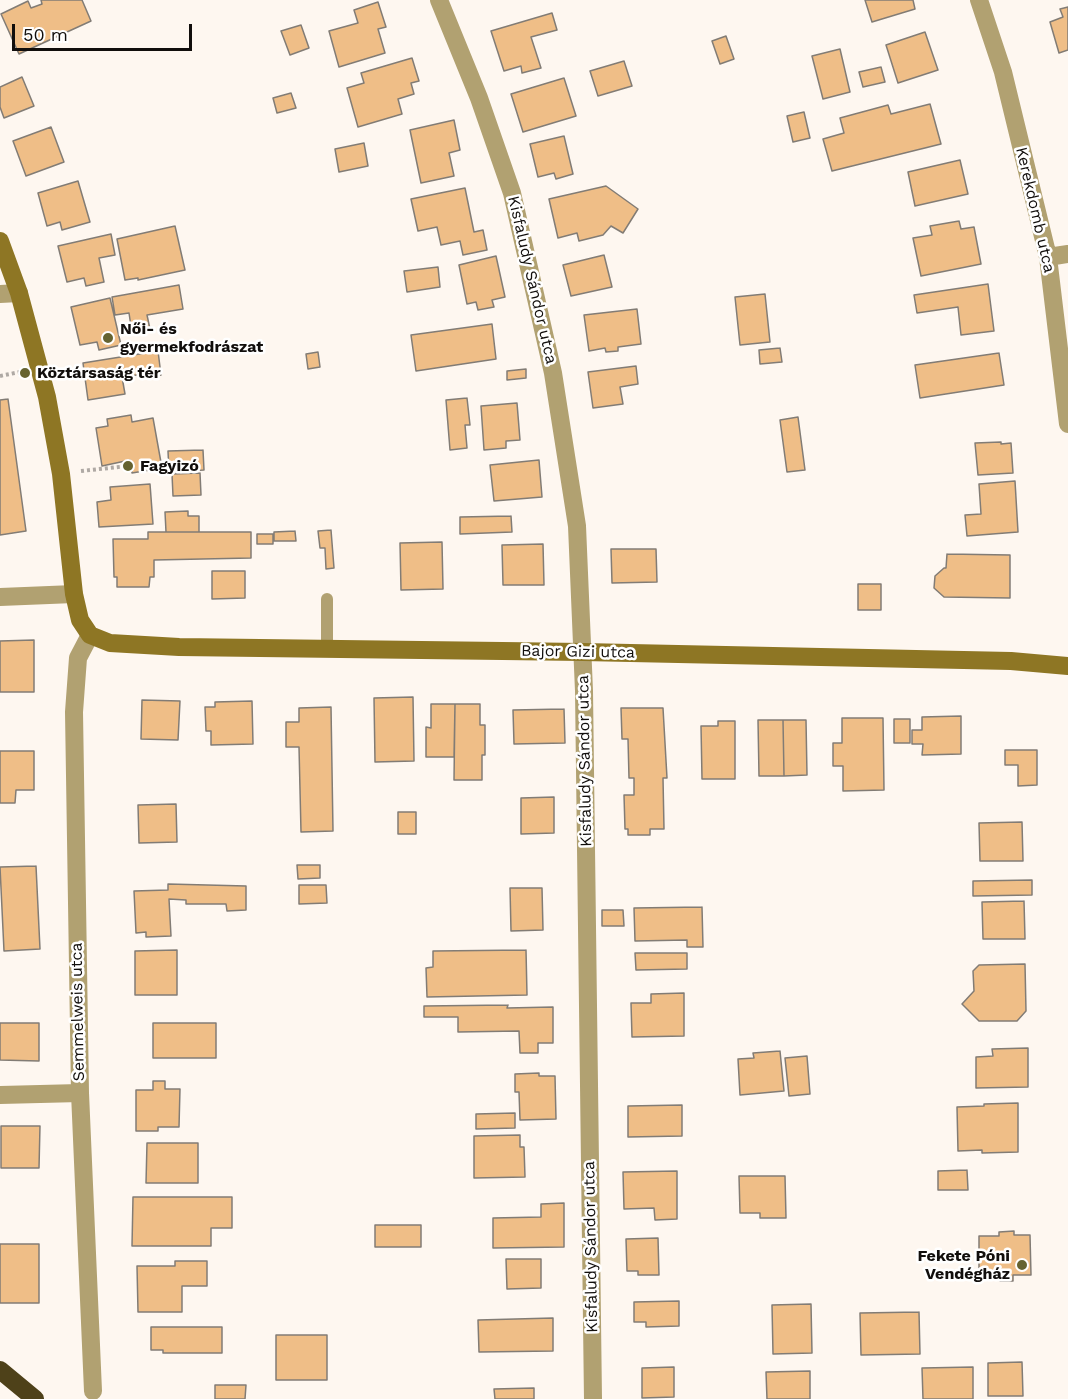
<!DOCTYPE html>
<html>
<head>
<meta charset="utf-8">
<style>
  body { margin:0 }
  #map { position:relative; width:1068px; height:1399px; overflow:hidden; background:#fef7f0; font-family:"Work Sans",sans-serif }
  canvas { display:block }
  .scale { position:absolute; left:12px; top:24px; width:180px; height:27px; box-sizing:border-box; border:3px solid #110e0c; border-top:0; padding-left:8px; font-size:18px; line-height:21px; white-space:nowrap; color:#110e0c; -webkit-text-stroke:4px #fff; paint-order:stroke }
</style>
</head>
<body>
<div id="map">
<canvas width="1068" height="1399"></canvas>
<div class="scale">50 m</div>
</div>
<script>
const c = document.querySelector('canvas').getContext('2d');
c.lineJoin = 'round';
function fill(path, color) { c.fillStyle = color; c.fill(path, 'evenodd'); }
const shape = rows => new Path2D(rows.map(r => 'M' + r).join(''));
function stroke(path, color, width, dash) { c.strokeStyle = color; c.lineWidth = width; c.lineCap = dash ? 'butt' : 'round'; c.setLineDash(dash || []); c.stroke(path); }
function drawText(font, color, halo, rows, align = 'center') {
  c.font = font + ' "Work Sans",sans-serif'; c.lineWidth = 5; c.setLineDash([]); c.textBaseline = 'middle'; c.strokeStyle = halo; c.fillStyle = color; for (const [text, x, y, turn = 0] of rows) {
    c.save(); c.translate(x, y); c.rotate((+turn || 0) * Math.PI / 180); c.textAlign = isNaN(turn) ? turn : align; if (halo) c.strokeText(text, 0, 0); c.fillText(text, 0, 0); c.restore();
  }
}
const building = shape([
  [41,0,82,0,91,21,19,54,1,14,28,1,31,8,42,4,41,0],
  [865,0,913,0,915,9,872,22,865,0],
  [378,2,386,27,378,29,385,53,339,67,329,31,358,23,354,10,378,2],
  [1068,7,1068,50,1059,53,1050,22,1063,17,1060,9,1068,7],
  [552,13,557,30,531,37,541,68,522,73,521,66,504,71,491,31,552,13],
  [301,25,309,48,290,55,281,31,301,25],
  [925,32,938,70,898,83,886,45,925,32],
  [726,36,734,59,720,64,712,41,726,36],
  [840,49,850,92,823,99,812,56,840,49],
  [412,58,419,81,411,83,414,94,398,99,402,114,358,127,347,88,364,83,361,73,412,58],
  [624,61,632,86,598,96,590,71,624,61],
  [881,67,885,82,863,87,859,72,881,67],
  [22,77,34,106,4,118,0,107,0,87,22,77],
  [564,78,576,116,523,132,511,94,564,78],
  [291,93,296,108,277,113,273,98,291,93],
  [930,104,941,144,832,171,823,139,844,133,840,118,888,105,891,114,930,104],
  [804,112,810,138,793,142,787,116,804,112],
  [454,120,460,150,449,153,454,176,421,183,410,130,454,120],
  [51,127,64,162,26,176,13,141,51,127],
  [564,136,573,174,556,179,554,173,538,177,530,144,564,136],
  [364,143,368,166,339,172,335,149,364,143],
  [960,160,968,194,915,206,908,172,960,160],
  [78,181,90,222,62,230,60,222,47,226,38,193,78,181],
  [606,186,638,209,623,233,611,226,603,235,579,241,577,233,558,238,549,199,606,186],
  [465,188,474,232,483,230,487,250,463,255,460,241,441,245,437,227,418,231,411,199,465,188],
  [959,221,961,229,974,227,981,264,921,276,913,238,932,235,930,226,959,221],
  [175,226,185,270,138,280,138,278,125,280,117,239,175,226],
  [111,234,115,255,99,258,104,282,86,286,84,278,67,282,58,246,111,234],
  [604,255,612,287,571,296,563,265,604,255],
  [496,256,505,297,492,300,494,307,478,310,476,302,467,304,459,265,496,256],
  [438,267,440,287,407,292,404,271,438,267],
  [988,284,994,331,961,335,958,307,917,313,914,295,988,284],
  [179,285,183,309,147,315,150,329,132,333,129,313,115,315,112,297,179,285],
  [765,294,770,342,740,345,735,297,765,294],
  [110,298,121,345,99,350,97,342,80,345,71,307,110,298],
  [637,309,641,344,618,347,618,351,606,352,605,348,589,351,584,315,637,309],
  [492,324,496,359,416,371,411,335,492,324],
  [780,348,782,362,760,364,759,350,780,348],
  [158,351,161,375,144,378,144,374,122,377,125,394,88,400,83,363,158,351],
  [318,352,320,367,308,369,306,354,318,352],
  [999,353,1004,385,920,398,915,365,999,353],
  [636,366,638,384,620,387,623,404,593,408,588,372,636,366],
  [526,369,526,378,507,380,507,371,526,369],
  [467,398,470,425,465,425,467,448,450,450,446,400,467,398],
  [8,399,26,531,0,535,0,400,8,399],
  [517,403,520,440,506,441,506,448,484,450,481,406,517,403],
  [131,415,132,422,153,418,162,468,132,473,130,460,102,466,96,428,108,426,107,419,131,415],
  [798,417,805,470,787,472,780,420,798,417],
  [1001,442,1001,444,1011,443,1013,473,978,475,975,443,1001,442],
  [203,450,204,470,169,472,168,451,203,450],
  [539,460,542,497,494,501,490,465,539,460],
  [200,473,201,495,173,496,172,474,200,473],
  [1015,481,1018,532,967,536,965,515,981,514,979,484,1015,481],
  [150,484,153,524,99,527,97,502,111,500,110,487,150,484],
  [188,511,188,516,199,516,199,532,166,532,165,512,188,511],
  [511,516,512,532,460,534,460,517,511,516],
  [331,530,334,568,326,569,325,548,320,548,318,531,331,530],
  [295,531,296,541,274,541,274,532,295,531],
  [148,532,251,532,251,558,154,560,154,577,150,577,149,587,117,587,117,577,114,577,113,539,148,539,148,532],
  [257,534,273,534,273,544,257,544,257,534],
  [442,542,443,589,401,590,400,543,442,542],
  [543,544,544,585,503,585,502,545,543,544],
  [611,549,656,549,657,582,612,583,611,549],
  [947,554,1010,555,1010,598,944,597,934,588,935,576,944,568,946,568,947,554],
  [212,571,245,571,245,598,212,599,212,571],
  [858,584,881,584,881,610,858,610,858,584],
  [34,640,34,692,0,692,0,641,34,640],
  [413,697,414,761,375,762,374,698,413,697],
  [142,700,180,701,178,740,141,739,142,700],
  [252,701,253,744,211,745,211,731,206,731,205,707,215,707,215,702,252,701],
  [431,704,455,704,454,757,426,757,426,727,431,728,431,704],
  [455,704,480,704,480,725,485,725,485,755,482,755,482,780,454,780,455,704],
  [331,707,333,831,301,832,299,747,286,747,286,722,299,722,299,708,331,707],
  [621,708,663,708,667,778,663,778,664,829,650,829,650,835,628,835,628,829,625,829,624,795,634,795,634,778,629,778,628,739,622,739,621,708],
  [564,709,565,743,514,744,513,710,564,709],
  [961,716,961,754,922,755,923,744,912,744,912,730,922,730,922,717,961,716],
  [842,718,883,718,884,790,843,791,843,766,833,766,833,743,842,743,842,718],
  [894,719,910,719,910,743,894,743,894,719],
  [758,720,783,720,784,776,759,776,758,720],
  [783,720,806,720,807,775,784,776,783,720],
  [718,721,735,721,735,779,702,779,701,726,718,726,718,721],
  [1005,750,1037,750,1037,785,1018,786,1018,765,1005,765,1005,750],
  [0,751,34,751,34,790,16,790,15,803,0,803,0,751],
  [554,797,554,833,521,834,521,798,554,797],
  [176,804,177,842,139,843,138,805,176,804],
  [398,812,416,812,416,834,398,834,398,812],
  [1022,822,1023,861,980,861,979,823,1022,822],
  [297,865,320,865,320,878,298,879,297,865],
  [36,866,40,949,4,951,0,867,36,866],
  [1032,880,1032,895,973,896,973,881,1032,880],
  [168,884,246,886,246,910,227,911,226,904,186,904,186,900,169,899,171,936,146,937,146,932,136,933,134,891,168,890,168,884],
  [299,885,326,885,327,903,299,904,299,885],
  [510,888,542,888,543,930,511,931,510,888],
  [1024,901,1025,939,983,939,982,902,1024,901],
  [702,907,703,947,687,947,687,940,635,941,634,908,702,907],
  [602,910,623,910,624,926,602,926,602,910],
  [177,950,177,995,135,995,135,951,177,950],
  [526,950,527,995,427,997,426,968,433,967,433,951,526,950],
  [635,953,687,953,687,969,636,970,635,953],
  [1025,964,1026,1011,1017,1021,979,1021,962,1004,974,991,973,971,979,965,1025,964],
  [684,993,684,1036,632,1037,631,1003,651,1003,651,994,684,993],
  [508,1005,507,1008,553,1007,553,1043,538,1043,538,1053,520,1053,519,1031,458,1032,458,1017,424,1017,424,1006,508,1005],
  [0,1023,39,1023,39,1061,0,1060,0,1023],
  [153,1023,216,1023,216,1058,153,1058,153,1023],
  [1028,1048,1028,1087,976,1088,976,1057,993,1056,992,1049,1028,1048],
  [780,1051,784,1091,740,1095,738,1059,754,1058,753,1053,780,1051],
  [807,1056,810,1094,789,1096,785,1058,807,1056],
  [539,1073,539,1076,555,1076,556,1119,520,1120,519,1092,515,1092,515,1074,539,1073],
  [153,1081,165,1081,165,1089,180,1089,179,1127,158,1127,158,1131,136,1131,136,1090,153,1090,153,1081],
  [1018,1103,1018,1152,982,1153,982,1150,958,1151,957,1107,984,1106,984,1104,1018,1103],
  [682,1105,682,1136,628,1137,628,1106,682,1105],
  [515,1113,515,1128,476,1129,476,1114,515,1113],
  [1,1126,40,1126,39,1168,1,1168,1,1126],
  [520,1135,520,1147,524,1147,525,1177,474,1178,474,1136,520,1135],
  [147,1143,198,1143,198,1183,146,1183,147,1143],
  [967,1170,968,1190,938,1190,938,1171,967,1170],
  [677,1171,677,1219,655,1220,654,1208,624,1209,623,1172,677,1171],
  [739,1176,785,1176,786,1218,760,1218,760,1213,740,1213,739,1176],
  [133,1197,232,1197,232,1228,211,1228,211,1246,132,1246,133,1197],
  [564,1203,564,1247,493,1248,493,1218,541,1217,541,1204,564,1203],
  [375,1225,421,1225,421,1247,375,1247,375,1225],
  [1014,1231,1014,1235,1030,1235,1031,1275,1013,1275,1013,1281,1000,1281,1000,1275,979,1276,979,1236,999,1236,999,1232,1014,1231],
  [658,1238,659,1275,638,1275,638,1271,627,1271,626,1239,658,1238],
  [0,1244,39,1244,39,1303,0,1303,0,1244],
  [506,1259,541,1259,541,1288,507,1289,506,1259],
  [175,1261,207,1261,207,1286,182,1286,182,1312,138,1312,137,1266,175,1266,175,1261],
  [679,1301,679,1326,646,1327,646,1322,634,1322,634,1302,679,1301],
  [811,1304,812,1353,773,1354,772,1305,811,1304],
  [919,1312,920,1354,861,1355,860,1313,919,1312],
  [553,1318,553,1351,479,1352,478,1320,553,1318],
  [151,1327,222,1327,222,1353,163,1353,163,1350,151,1350,151,1327],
  [276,1335,327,1335,327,1380,276,1380,276,1335],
  [1022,1362,1023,1396,988,1396,988,1363,1022,1362],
  [674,1367,674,1397,642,1398,642,1368,674,1367],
  [973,1367,973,1399,923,1399,922,1368,973,1367],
  [810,1371,810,1399,767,1399,766,1372,810,1371],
  [215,1385,246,1385,245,1399,215,1399,215,1385],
  [534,1388,534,1399,495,1399,494,1389,534,1388]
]);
const path = shape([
  [0,376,20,372],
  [81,471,128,466]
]);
const lane = shape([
  [327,599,327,649]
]);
const street = shape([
  [439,0,479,98,512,193,553,373,577,526,584,691,593,1399],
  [979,0,1003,72,1048,257,1068,424],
  [1048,257,1068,254],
  [0,294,19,293],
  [0,597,74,594],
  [90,635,78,658,74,712,80,1093,93,1391],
  [0,1095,80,1093]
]);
const secondary = shape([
  [0,241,19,293,47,397,61,474,74,594,80,620,90,635,110,643,179,647,583,652,1011,661,1068,666]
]);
const highway = shape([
  [0,1370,35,1399]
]);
const markers = [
  [108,338,6,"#666330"],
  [25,373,6,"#666330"],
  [128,466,6,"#666330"],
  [1022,1265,6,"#666330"]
];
const streetNames = [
  ["Kerekdomb utca",1035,210,77],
  ["Kisfaludy Sándor utca",532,280,77],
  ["Bajor Gizi utca",578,652,1],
  ["Kisfaludy Sándor utca",585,761,-91],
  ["Semmelweis utca",78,1012,-91],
  ["Kisfaludy Sándor utca",591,1247,-91]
];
const poiNames = [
  ["Női- és",120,329],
  ["gyermekfodrászat",120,347],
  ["Köztársaság tér",37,373],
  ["Fagyizó",140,466],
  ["Fekete Póni",1010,1256,"right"],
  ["Vendégház",1010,1274,"right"]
];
fill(building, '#efbe87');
stroke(building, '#827c75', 1.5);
stroke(path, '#afa9a4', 4, [3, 3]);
stroke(lane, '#b1a171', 12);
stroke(street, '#b1a171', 18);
stroke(secondary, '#8e7624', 18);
stroke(highway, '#4e4119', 18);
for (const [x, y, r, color] of markers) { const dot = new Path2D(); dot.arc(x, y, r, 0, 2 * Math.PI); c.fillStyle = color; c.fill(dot); stroke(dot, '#fff', 2); }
drawText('16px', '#110e0c', '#fff', streetNames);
drawText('bold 16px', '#110e0c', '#fff', poiNames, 'left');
</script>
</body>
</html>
